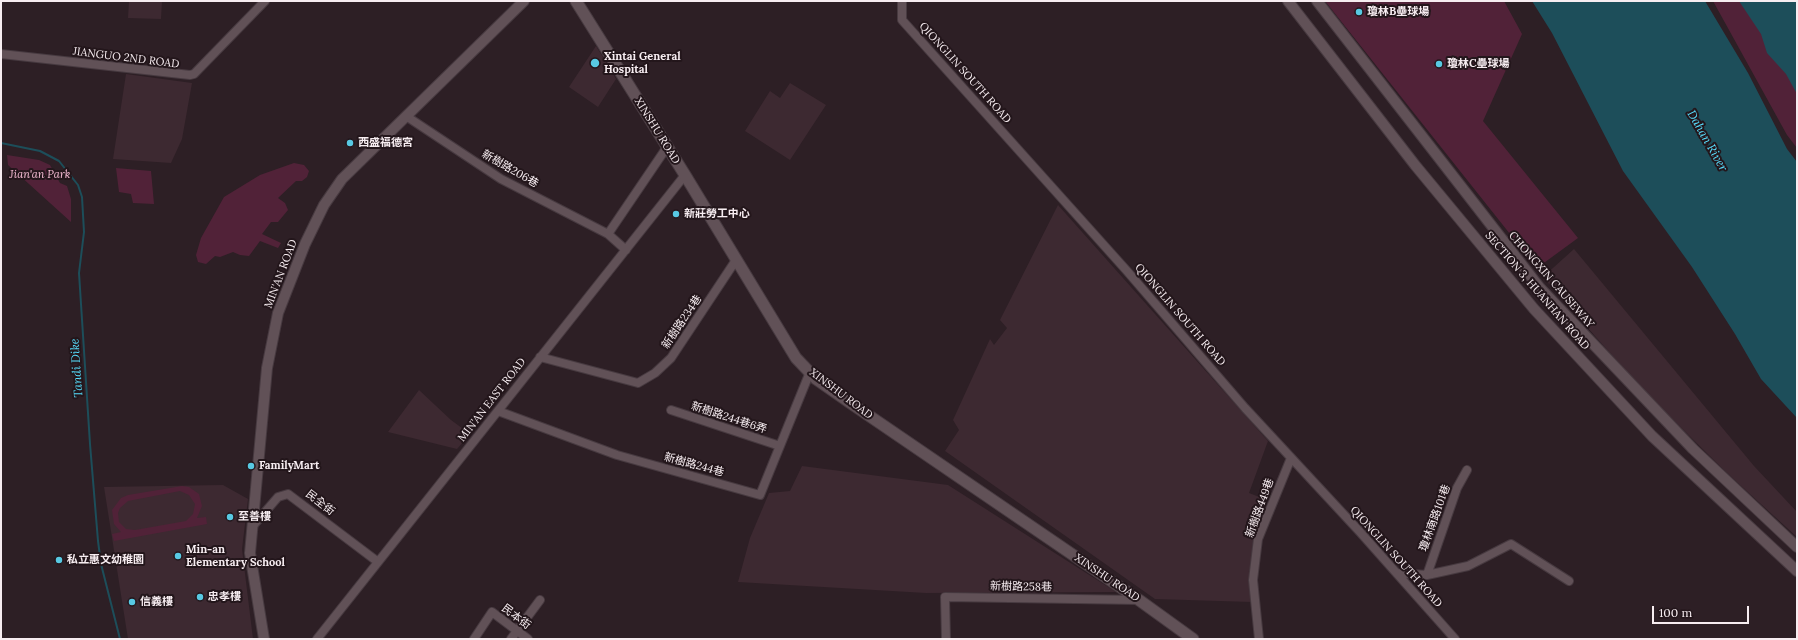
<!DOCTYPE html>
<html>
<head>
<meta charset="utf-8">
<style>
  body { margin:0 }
  #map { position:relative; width:1798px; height:640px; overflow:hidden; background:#2d1f25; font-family:Lora,serif }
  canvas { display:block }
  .frame { position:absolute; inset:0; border:2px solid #f7edf1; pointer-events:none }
  .scale { position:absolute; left:1652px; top:606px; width:97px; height:18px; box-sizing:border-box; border:2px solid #f7edf1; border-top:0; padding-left:5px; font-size:12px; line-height:14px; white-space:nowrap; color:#f7edf1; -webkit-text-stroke:3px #23161b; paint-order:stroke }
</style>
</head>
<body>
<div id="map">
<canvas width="1798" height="640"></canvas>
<div class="frame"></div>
<div class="scale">100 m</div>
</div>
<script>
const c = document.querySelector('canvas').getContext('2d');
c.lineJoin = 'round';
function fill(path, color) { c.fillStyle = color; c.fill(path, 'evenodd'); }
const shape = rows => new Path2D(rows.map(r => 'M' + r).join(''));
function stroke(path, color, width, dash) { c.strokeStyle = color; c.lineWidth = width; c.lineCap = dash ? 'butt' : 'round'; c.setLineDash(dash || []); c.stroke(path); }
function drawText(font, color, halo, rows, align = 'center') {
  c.font = font + ' Lora,"Noto Sans TC",serif'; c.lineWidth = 4; c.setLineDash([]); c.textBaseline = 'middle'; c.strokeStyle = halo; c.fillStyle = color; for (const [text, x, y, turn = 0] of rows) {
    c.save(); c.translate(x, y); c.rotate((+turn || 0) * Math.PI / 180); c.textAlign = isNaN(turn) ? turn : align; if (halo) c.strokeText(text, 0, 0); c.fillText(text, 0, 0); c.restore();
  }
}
const built = shape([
  [129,1,162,1,161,19,128,18],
  [596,46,616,79,598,107,569,87],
  [126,74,192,83,182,139,171,163,113,159],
  [790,83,826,105,790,160,745,131,770,91,780,98],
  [1058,205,1268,441,1249,493,1267,500,1253,539,1252,602,1155,599,945,451,959,430,953,420,990,339,994,345,1007,328,1000,320],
  [1574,249,1754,466,1797,512,1797,537,1728,474,1639,386,1543,277],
  [419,390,451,420,470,434,457,449,388,432],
  [802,466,948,485,1116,592,926,593,738,582,750,538,769,493,790,491],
  [223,485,248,499,242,549,253,639,128,639,104,487]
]);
const green = shape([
  [1325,1,1504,1,1522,34,1483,121,1578,238,1537,268],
  [1713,1,1797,1,1797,148,1787,135],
  [7,155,39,160,50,165,60,183,67,186,71,199,71,222,8,165],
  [294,163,304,165,309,171,307,177,302,181,296,181,278,198,285,203,288,210,278,222,271,222,262,234,281,243,278,248,260,241,249,256,240,255,233,252,220,257,215,256,206,264,198,262,196,255,201,238,224,197,260,175],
  [116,168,151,171,154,204,133,203,131,194,119,192],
  [182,486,189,487,199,494,202,506,197,518,206,517,207,524,114,541,112,534,121,532,114,524,112,510,121,498,128,495],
  [180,491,189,495,195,504,193,514,186,521,135,530,126,529,119,522,118,513,120,508,128,501]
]);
const water = shape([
  [1532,1,1705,1,1748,73,1787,149,1797,162,1797,418,1761,379,1735,334,1692,267,1623,171,1552,33],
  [1739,1,1797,1,1797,94,1786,74,1767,53,1761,34]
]);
const stream = shape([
  [1,143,40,151,59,161,78,185,82,197,84,232,79,273,90,444,98,541,101,564,120,639]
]);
const minor = shape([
  [902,1,902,20,1127,271,1245,408,1360,532,1455,639],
  [1,54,190,75,194,74,265,1],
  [406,116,501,179,608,234,626,250],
  [608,234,667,147],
  [540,357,638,383,655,373,671,358,736,260],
  [671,410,780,446],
  [498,411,617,455,760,495,810,372],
  [252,527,278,497,288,494,378,562],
  [1397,573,1427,575,1468,566,1511,544,1569,581],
  [1427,575,1457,488,1467,470],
  [317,639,685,175],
  [474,639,492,612,528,639],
  [511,639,540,600],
  [946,639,945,597,1139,600],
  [1259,639,1253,580,1258,539,1291,458]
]);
const tertiary = shape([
  [1288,1,1415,165,1534,309,1652,436,1797,571],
  [1317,1,1540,288,1693,449,1797,547],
  [264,639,250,553,267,368,278,313,305,244,324,205,342,179,524,1]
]);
const secondary = shape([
  [576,1,685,175,796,358,816,379,849,402,1139,600,1193,639]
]);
const markers = [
  [1359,12,4,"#58c9e3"],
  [595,63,5,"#58c9e3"],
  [1439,64,4,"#58c9e3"],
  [350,143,4,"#58c9e3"],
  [676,214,4,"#58c9e3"],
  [251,466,4,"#58c9e3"],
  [230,517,4,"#58c9e3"],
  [178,556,4,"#58c9e3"],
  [59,560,4,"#58c9e3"],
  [200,597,4,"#58c9e3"],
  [132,602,4,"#58c9e3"]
];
const poiNames = [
  ["瓊林B壘球場",1367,12],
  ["Xintai General",604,57],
  ["Hospital",604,70],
  ["瓊林C壘球場",1447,64],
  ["西盛福德宮",358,143],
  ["新莊勞工中心",684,214],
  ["FamilyMart",259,466],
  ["至善樓",238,517],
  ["Min-an",186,550],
  ["Elementary School",186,563],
  ["私立惠文幼稚園",67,560],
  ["忠孝樓",208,597],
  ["信義樓",140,602]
];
const streetNames = [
  ["JIANGUO 2ND ROAD",126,58,7],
  ["QIONGLIN SOUTH ROAD",965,73,48],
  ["XINSHU ROAD",657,131,58],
  ["新樹路206巷",510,169,30],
  ["MIN'AN ROAD",281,274,-69],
  ["CHONGXIN CAUSEWAY",1551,280,49],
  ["SECTION 3, HUANHAN ROAD",1537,291,49],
  ["QIONGLIN SOUTH ROAD",1180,315,49],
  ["新樹路234巷",682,322,-56],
  ["XINSHU ROAD",841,394,37],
  ["MIN'AN EAST ROAD",492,400,-52],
  ["新樹路244巷6弄",729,418,18],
  ["新樹路244巷",694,465,15],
  ["民全街",320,503,38],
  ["新樹路449巷",1260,508,-70],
  ["瓊林南路101巷",1435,518,-70],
  ["QIONGLIN SOUTH ROAD",1396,557,48],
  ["XINSHU ROAD",1107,578,34],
  ["新樹路258巷",1021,587,1],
  ["民本街",516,617,37]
];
const parkNames = [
  ["Jian'an Park",40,175]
];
const waterNames = [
  ["Dahan River",1707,141,60],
  ["Tandi Dike",77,368,-94]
];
fill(built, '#3d2931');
fill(green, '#512238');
fill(water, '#1d4e5a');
stroke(stream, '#1d4e5a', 2);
stroke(minor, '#473a40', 10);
stroke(tertiary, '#473a40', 12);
stroke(secondary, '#473a40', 13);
stroke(minor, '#615157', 8);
stroke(tertiary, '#615157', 10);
stroke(secondary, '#615157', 11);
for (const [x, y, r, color] of markers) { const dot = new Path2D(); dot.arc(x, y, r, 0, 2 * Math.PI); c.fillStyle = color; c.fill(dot); stroke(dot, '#23161b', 1.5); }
drawText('bold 11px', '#f7edf1', '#23161b', poiNames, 'left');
drawText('11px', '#f7edf1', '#23161b', streetNames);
drawText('italic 11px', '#f8bed6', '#23161b', parkNames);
drawText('italic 12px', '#57ddfc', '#23161b', waterNames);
</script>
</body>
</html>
